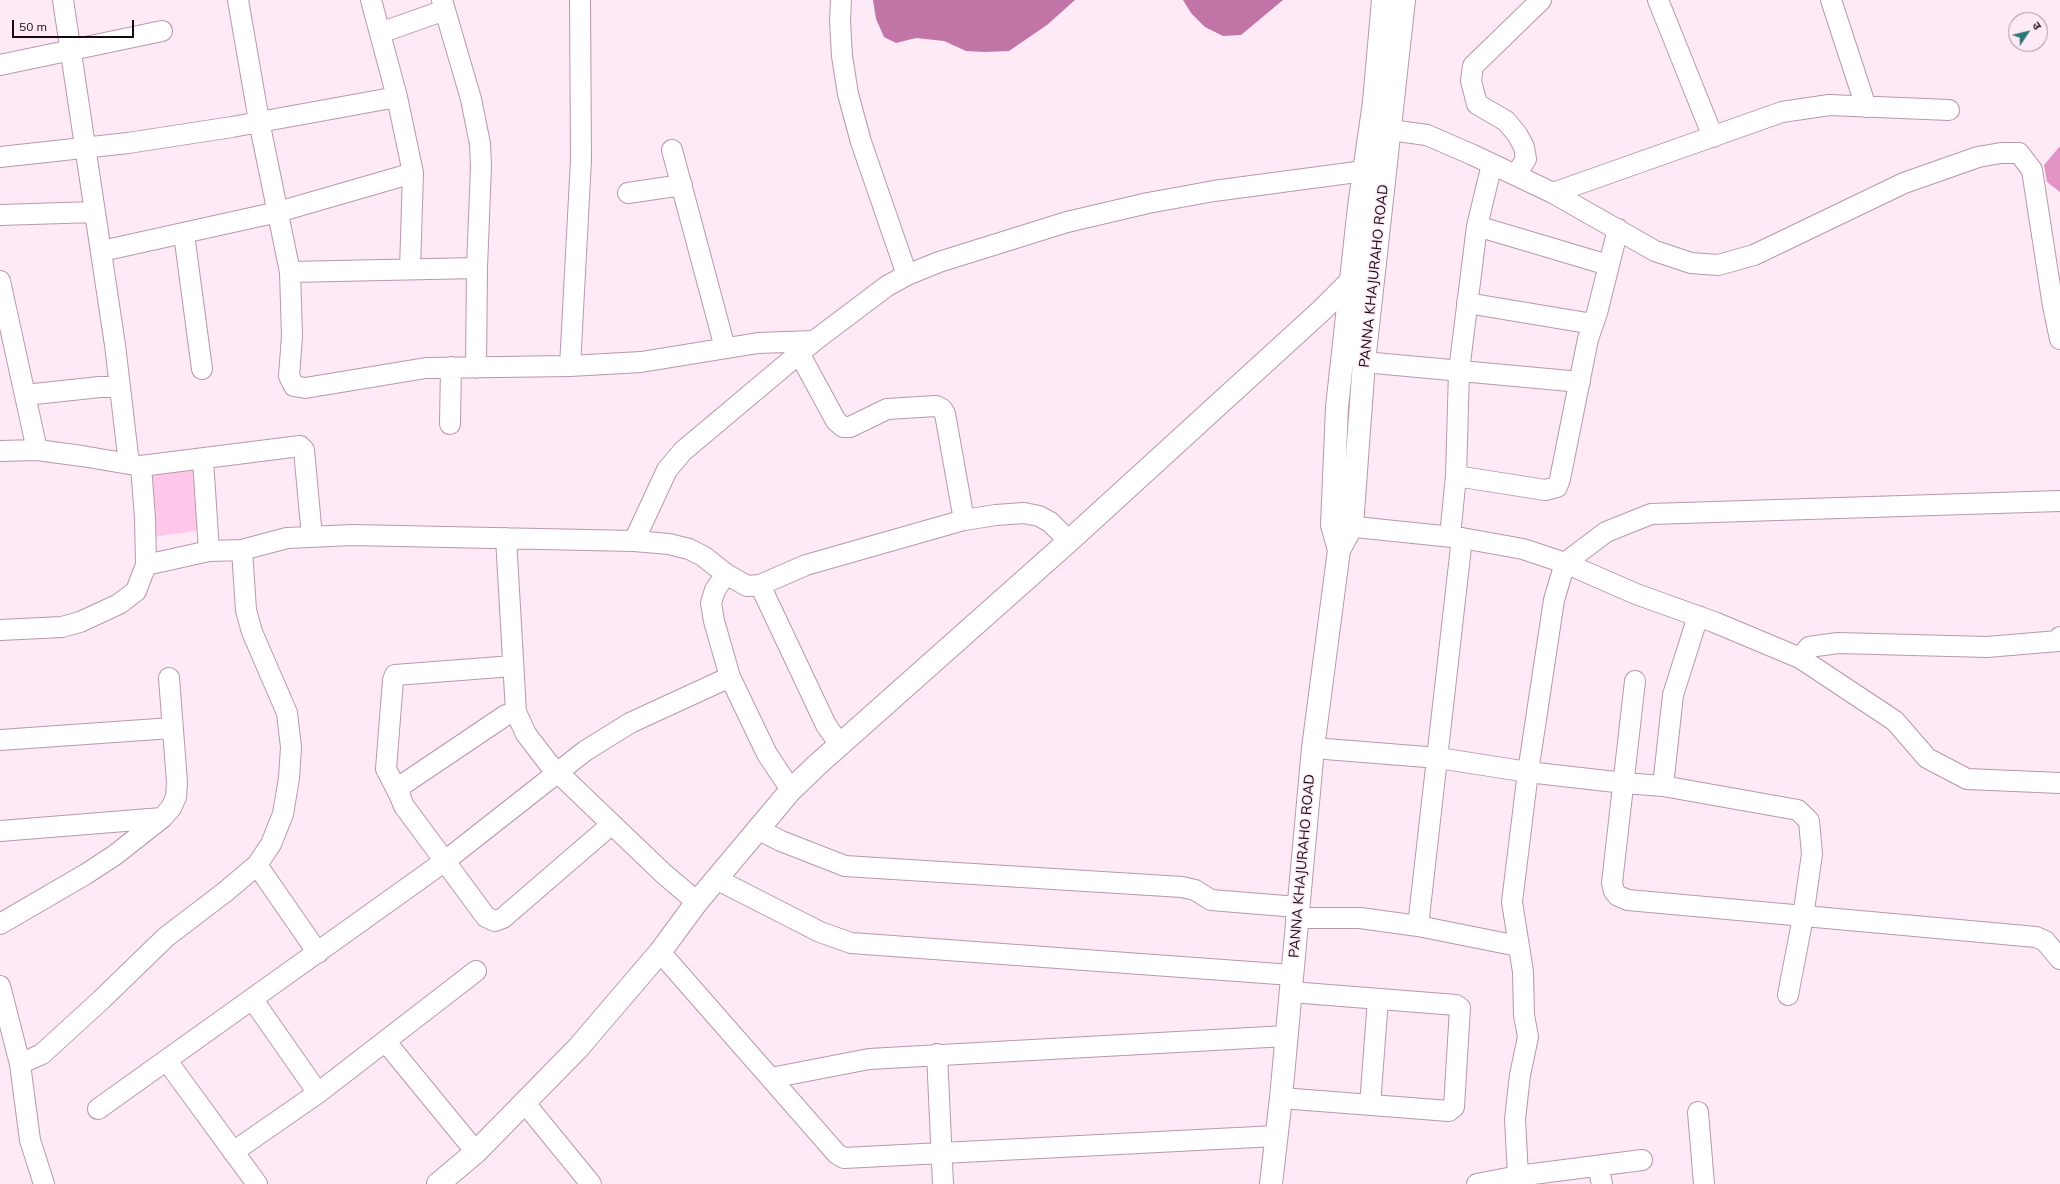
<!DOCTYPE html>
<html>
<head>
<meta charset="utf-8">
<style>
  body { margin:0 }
  #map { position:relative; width:2060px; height:1184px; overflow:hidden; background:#fee9f6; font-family:Mulish,"Noto Sans Devanagari",sans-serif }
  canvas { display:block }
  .north { position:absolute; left:2008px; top:12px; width:40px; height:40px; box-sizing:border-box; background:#fee9f6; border:1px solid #a1909b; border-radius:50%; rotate:55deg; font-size:11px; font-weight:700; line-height:16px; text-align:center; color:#160b12 }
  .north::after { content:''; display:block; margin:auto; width:14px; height:18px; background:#2d7673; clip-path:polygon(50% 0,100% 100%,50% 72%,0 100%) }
  .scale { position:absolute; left:12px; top:20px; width:122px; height:18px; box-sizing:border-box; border:2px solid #160b12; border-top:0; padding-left:5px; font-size:12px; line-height:14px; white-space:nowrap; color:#160b12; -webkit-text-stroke:3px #fee9f6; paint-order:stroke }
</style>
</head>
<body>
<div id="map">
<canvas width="2060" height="1184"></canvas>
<div class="north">उ</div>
<div class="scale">50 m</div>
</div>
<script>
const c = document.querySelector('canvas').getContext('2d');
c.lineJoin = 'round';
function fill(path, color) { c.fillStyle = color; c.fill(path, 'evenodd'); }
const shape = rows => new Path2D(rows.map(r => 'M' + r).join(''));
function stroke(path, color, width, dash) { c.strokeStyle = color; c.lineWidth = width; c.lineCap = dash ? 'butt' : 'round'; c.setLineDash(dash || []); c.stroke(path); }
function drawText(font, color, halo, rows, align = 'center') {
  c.font = font + ' Mulish,sans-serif'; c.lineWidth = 3; c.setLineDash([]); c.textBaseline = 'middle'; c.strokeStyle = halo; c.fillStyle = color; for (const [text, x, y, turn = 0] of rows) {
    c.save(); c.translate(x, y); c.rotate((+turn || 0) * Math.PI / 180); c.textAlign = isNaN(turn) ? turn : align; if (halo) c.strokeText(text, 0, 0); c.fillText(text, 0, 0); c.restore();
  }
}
const green = shape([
  [195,469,204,530,152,537,144,476]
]);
const forest = shape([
  [2060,146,2060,192,2047,182,2044,165]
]);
const water = shape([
  [873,0,1075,0,1047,25,1009,51,984,52,966,51,944,41,916,38,896,43,884,37,876,19],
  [1183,0,1283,0,1241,35,1223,36,1205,27,1191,13]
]);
const minor = shape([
  [63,0,115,345,129,464],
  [238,0,259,121,290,272,292,336,289,376,294,386,305,388,426,368,570,366,641,362,758,343,814,341],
  [371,0,397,97,413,173,410,269],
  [442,0,471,99,480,144,481,166,477,268,476,368],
  [841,0,840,21,842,56,848,94,861,142,907,275],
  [1658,0,1713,137],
  [1831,0,1866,107],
  [380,33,445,10],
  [0,65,162,31],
  [1390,130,1427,135,1473,155,1553,193,1655,251,1691,263,1718,265,1754,255,1904,183,1978,157,2001,153,2019,153,2032,170,2053,306,2060,339],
  [672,150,725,348],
  [0,157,128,143,232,127,397,97],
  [1516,175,1526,159,1524,147,1517,134,1506,121,1477,104,1471,81,1473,66,1541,0],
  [628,193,682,185],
  [1553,193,1782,112,1829,105,1949,110],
  [0,215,95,212],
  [1477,226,1608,265],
  [184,234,202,369],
  [102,251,278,212,413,173],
  [290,272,477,268],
  [0,281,37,450],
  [1467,303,1593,324],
  [799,353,836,421,843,427,850,427,887,409,936,406,942,409,945,414,964,520],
  [1364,362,1580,382],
  [570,366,581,160,580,0],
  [25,395,100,387,120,387],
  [450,424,451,367],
  [0,451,37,450,82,456,141,466,300,446,304,450,312,537],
  [203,460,209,551],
  [1456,476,1459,371,1477,226,1492,164],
  [1336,525,1462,538,1523,549,1565,563,1636,594,1714,622,1800,658,1895,721,1927,758,1967,779,2060,783],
  [1450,536,1456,476,1545,490,1557,487,1560,479,1588,339,1597,313,1618,229],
  [506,538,516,712,526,734,549,764,664,874,697,902],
  [634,541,667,470,683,451,814,341,887,286,907,275,939,262,1067,222,1148,203,1214,191,1364,171],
  [146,565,209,551,242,550,287,538,352,535,634,541,669,544,689,549,703,556,726,574,747,586,760,585,806,565,964,520,996,515,1024,513,1039,516,1050,522,1069,541],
  [726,574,715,590,711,603,714,621,730,677,767,754,791,790],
  [760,585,826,725,840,745],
  [0,630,62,627,80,622,119,604,136,591,146,565,145,518,141,466],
  [1800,658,1809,647,1838,643,1987,647,2058,641,2060,637],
  [1635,681,1612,883,1614,891,1618,896,1628,900,2036,937,2045,941,2060,959],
  [516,712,506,715,402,785,399,794,404,806,486,917,495,921,503,918,612,824],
  [0,740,172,728],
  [1313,748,1439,758,1528,772,1624,783,1663,786,1798,810,1809,821,1812,854,1803,917,1788,995],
  [1663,786,1673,695,1698,616],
  [399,794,386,769,393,680,395,675,513,666],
  [757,829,781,841,845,866,1182,887,1195,890,1211,900,1297,907],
  [0,831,162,818],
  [257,865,318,953],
  [716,879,820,932,851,943,1292,975],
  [1296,918,1360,918,1418,926,1518,946],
  [0,924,86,874,115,855,162,818,171,808,176,797,177,782,169,678],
  [1418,926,1462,538],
  [660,952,837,1154,844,1158,1276,1136],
  [0,986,20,1064,30,1140,44,1184],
  [253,1000,318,1093],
  [385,1041,476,1152],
  [937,1054,943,1184],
  [167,1061,257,1184],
  [20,1064,42,1054,101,1000,166,937,225,892,257,865,271,844,283,814,289,778,291,747,287,713,252,632,246,610,242,550],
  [771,1078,869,1059,1286,1036],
  [1281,1098,1449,1111,1454,1107,1460,1008,1456,1005,1291,992],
  [524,1102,591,1184],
  [1370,1105,1378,999],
  [98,1109,445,861,585,751,630,723,730,677],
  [1698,1112,1704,1184],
  [233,1152,318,1093,476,971],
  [1598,1166,1602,1184],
  [1518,1176,1515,1119,1520,1075,1528,1037,1524,1015,1523,972,1512,902,1528,772,1554,600,1565,563,1606,532,1651,514,2060,501],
  [1477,1184,1518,1176,1642,1160]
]);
const major = shape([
  [1339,550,1332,525,1337,407,1359,207,1374,102,1383,0],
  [438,1184,476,1152,578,1048,660,952,697,902,791,790,817,765,1069,541,1322,310,1351,281],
  [1271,1184,1281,1098,1313,748,1339,550,1352,526,1364,362,1404,0]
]);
const streetNames = [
  ["PANNA KHAJURAHO ROAD",1374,276,-84],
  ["PANNA KHAJURAHO ROAD",1302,866,-85]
];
fill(green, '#ffc8ea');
fill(forest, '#e394c7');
fill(water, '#c175a7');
stroke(minor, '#b898ac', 22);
stroke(major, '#b898ac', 24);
stroke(minor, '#fff', 20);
stroke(major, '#fff', 22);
drawText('14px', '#160b12', '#fee9f6', streetNames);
</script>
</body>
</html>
